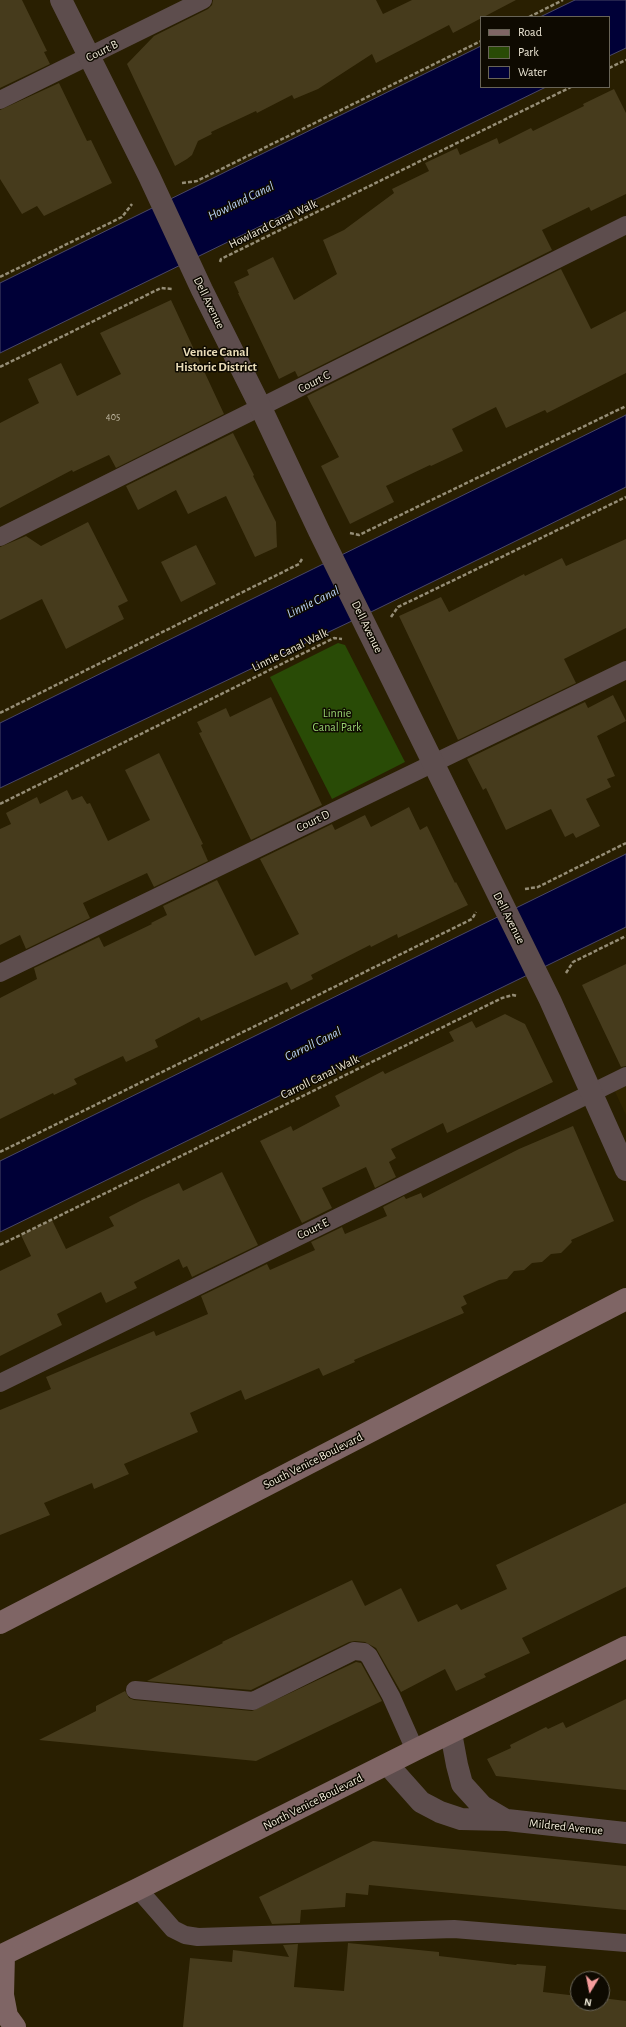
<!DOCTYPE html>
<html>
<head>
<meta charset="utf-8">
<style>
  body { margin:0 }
  #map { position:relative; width:626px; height:2027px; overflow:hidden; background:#291f01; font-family:"Alegreya Sans",sans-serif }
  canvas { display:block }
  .legend { position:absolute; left:480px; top:16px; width:130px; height:72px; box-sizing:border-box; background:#0e0a01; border:1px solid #686457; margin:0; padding:5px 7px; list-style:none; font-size:12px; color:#f0ead8 }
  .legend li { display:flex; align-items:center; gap:8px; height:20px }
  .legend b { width:20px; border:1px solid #686457 }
  .north { position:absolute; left:570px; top:1971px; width:40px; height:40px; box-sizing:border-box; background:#0e0a01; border:1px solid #686457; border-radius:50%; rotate:190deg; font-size:11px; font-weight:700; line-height:16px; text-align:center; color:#f0ead8 }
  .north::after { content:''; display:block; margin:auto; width:14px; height:18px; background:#f59b9b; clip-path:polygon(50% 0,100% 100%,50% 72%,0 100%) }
</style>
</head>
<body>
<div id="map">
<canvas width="626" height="2027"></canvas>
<ul class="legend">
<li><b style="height:5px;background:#7f6565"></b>Road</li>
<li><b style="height:11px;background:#294b06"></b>Park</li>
<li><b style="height:11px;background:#000037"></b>Water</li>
</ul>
<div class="north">N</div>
</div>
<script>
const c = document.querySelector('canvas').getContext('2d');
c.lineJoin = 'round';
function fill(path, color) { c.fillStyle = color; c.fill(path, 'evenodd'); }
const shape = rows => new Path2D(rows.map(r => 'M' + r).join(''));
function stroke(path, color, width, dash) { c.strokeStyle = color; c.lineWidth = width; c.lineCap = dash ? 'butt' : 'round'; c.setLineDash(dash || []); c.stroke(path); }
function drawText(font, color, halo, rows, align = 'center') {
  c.font = font + ' "Alegreya Sans",sans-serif'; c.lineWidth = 3; c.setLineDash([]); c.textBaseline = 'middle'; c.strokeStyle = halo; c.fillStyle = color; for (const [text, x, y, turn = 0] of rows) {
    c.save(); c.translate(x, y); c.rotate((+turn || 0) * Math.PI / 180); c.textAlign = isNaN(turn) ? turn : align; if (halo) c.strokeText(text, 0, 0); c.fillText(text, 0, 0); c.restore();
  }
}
const built = shape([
  [626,1068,626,1115,608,1077]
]);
const green = shape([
  [338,643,345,645,405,762,332,799,270,677]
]);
const water = shape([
  [575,0,626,0,626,48,609,56,609,17,540,17,575,0],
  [481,46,481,87,546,87,0,353,0,283,481,46],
  [626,415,626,487,375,610,0,788,0,723,626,415],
  [626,854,626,927,0,1232,0,1161,626,854]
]);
const building = shape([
  [0,0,22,0,47,51,44,52,50,64,0,88],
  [213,0,376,0,383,14,412,0,516,0,453,33,449,25,376,63,372,54,318,89,294,99,292,95,257,113,256,111,211,132,212,134,198,141,192,155,187,159,175,166,127,64,154,36,208,9,212,5],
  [59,83,87,141,91,140,112,183,44,216,37,206,22,214,0,179,0,110],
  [614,89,626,113,626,194,591,211,589,207,542,230,552,250,298,377,295,371,279,379,238,293,239,293,234,282,249,275,247,270,273,257,294,300,337,274,323,240,344,230,394,193,392,189,429,171,425,163,457,148,460,155,497,138,499,144,531,128,533,131,584,106,583,104],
  [561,269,591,329,626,311,626,373,547,413,545,410,506,428,496,407,452,429,463,451,431,466,430,465,386,486,394,502,350,524,321,466,339,457,307,396],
  [171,300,224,414,116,468,109,455,73,472,72,470,0,508,0,423,39,403,28,379,61,363,77,396,121,374,100,333],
  [233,433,254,475,253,476,276,522,277,547,255,557,226,496,188,514,176,490,138,510,126,486],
  [88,522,128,601,118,606,124,619,66,649,42,599,0,620,0,547,26,536,41,546],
  [626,539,626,628,564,659,576,683,458,740,399,616,441,597,449,612,524,574,525,576,562,558,566,566],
  [196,545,216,584,181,602,161,562],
  [613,695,626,721,597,736,615,776,607,779,611,787,586,799,600,826,576,838,573,833,565,837,551,809,506,830,486,788,483,790,467,759,585,702,588,708],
  [271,697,322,805,251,840,199,733,202,732,197,722,226,708,230,717],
  [159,753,203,844,201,845,208,861,154,887,147,873,83,903,90,918,26,949,20,935,0,945,0,829,11,824,6,813,37,797,40,804,67,790,72,800,82,796,87,804,90,803,108,841,150,820,125,770],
  [409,807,420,830,427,826,455,883,456,882,468,905,398,938,397,934,371,947,370,945,311,975,313,979,291,990,287,982,201,1021,199,1017,155,1040,158,1047,126,1062,123,1056,74,1079,77,1084,54,1095,53,1093,0,1119,0,998,37,979,34,968,99,937,104,947,152,924,151,923,167,915,163,906,217,880,255,956,299,934,260,859,332,824,335,830,365,815,371,827],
  [626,964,626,1066,621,1067,582,985],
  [505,1014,525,1024,553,1082,447,1133,443,1123,391,1149,396,1158,389,1162,396,1177,375,1188,366,1167,322,1188,332,1208,302,1223,260,1141,291,1126,293,1131,340,1106,335,1096,383,1071,385,1074,454,1041,449,1032,472,1021,476,1028],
  [573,1126,614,1221,571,1240,572,1242,561,1253,551,1254,542,1262,532,1263,524,1270,514,1271,507,1279,499,1280,463,1296,467,1304,461,1307,464,1313,354,1360,355,1362,323,1376,319,1368,245,1400,241,1390,190,1413,198,1432,124,1464,129,1474,94,1489,92,1483,44,1503,50,1515,0,1535,0,1410,51,1389,46,1377,154,1331,156,1336,208,1314,201,1296,267,1264,270,1270,315,1250,311,1242,342,1227,345,1234,387,1216,383,1207,404,1196,406,1199,421,1193,423,1198,519,1149],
  [222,1172,258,1245,192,1277,187,1266,183,1268,179,1259,134,1282,137,1288,106,1303,101,1292,57,1314,62,1325,0,1356,0,1271,31,1256,21,1235,52,1220,66,1249,114,1226,109,1217,142,1200,179,1183,183,1191],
  [626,1503,626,1587,522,1638,530,1653,484,1674,486,1677,456,1691,445,1669,401,1692,376,1648,365,1642,355,1641,349,1642,251,1690,147,1681,223,1643,222,1642,352,1580,365,1606,401,1588,418,1622,457,1604,461,1610,507,1589,496,1565],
  [356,1662,361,1663,382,1701,256,1761,39,1740,96,1711,96,1706,125,1691,129,1698,134,1700,252,1711],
  [626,1699,626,1790,496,1776,487,1759,511,1748,510,1745,546,1727,548,1729,563,1722,566,1728],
  [373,1841,626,1866,626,1910,369,1885,368,1895,346,1893,345,1907,301,1910,300,1923,272,1924,259,1897],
  [348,1943,439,1952,439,1956,516,1965,517,1964,546,1966,543,1992,578,1996,578,2003,602,2003,602,1998,626,2001,626,2027,183,2027,190,1958,232,1962,233,1950,289,1957,283,1945,298,1944,294,1987,344,1991]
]);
const path = shape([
  [529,17,563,0],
  [609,68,626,60],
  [182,183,197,181,481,41],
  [220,262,221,259,571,87],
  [0,277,122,217,132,204],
  [0,367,161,288,172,289],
  [350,533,359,535,626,406],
  [391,617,398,607,626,497],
  [0,713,299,564,302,559],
  [0,804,334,638,342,639],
  [525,889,538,887,626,843],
  [566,973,573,962,626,936],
  [0,1152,472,919,476,912],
  [0,1245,502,998,513,995,517,996]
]);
const lane = shape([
  [0,100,203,0],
  [0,537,626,225],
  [0,973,626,670],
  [0,1383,626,1076],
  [135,1690,253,1701,354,1651,364,1652,369,1656,391,1696,415,1750],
  [138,1889,173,1929,185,1935,198,1937,454,1929,626,1943]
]);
const street = shape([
  [61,0,149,176,202,290,261,408,319,531,550,1000,626,1170],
  [451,1733,457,1765,462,1784,482,1806,504,1819],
  [388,1765,421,1802,440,1812,461,1819,507,1820,626,1833]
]);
const secondary = shape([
  [0,1623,626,1299],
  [4,1954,3,1995,7,2016,15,2027],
  [0,1956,138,1889,415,1750,626,1647]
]);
const numberNames = [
  ["405",113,417]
];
const streetNames = [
  ["Court B",102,51,-26],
  ["Howland Canal Walk",273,224,-26],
  ["Dell Avenue",209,303,64],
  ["Court C",314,382,-27],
  ["Dell Avenue",367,627,64],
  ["Linnie Canal Walk",290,650,-26],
  ["Court D",313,821,-26],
  ["Dell Avenue",509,918,63],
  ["Carroll Canal Walk",320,1077,-26],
  ["Court E",313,1229,-26],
  ["South Venice Boulevard",313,1461,-27],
  ["North Venice Boulevard",313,1802,-27],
  ["Mildred Avenue",566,1827,6]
];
const parkNames = [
  ["Linnie",337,713],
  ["Canal Park",337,727]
];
const waterNames = [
  ["Howland Canal",241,201,-26],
  ["Linnie Canal",313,602,-26],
  ["Carroll Canal",313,1044,-26]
];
const neighbourhoodNames = [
  ["Venice Canal",216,352],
  ["Historic District",216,367]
];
fill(built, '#312500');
fill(green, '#294b06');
fill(water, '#000037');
stroke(water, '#484667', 1);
fill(building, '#463b1c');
stroke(path, '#958d76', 2.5, [4, 2]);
stroke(lane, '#5d4d4d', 18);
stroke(street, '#5d4d4d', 22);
stroke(secondary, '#7f6565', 22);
drawText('10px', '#c6bea9', null, numberNames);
drawText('12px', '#f0ead8', '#0e0a01', streetNames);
drawText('12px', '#99d371', '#0e0a01', parkNames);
drawText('italic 13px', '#bad3f7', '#0e0a01', waterNames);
drawText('bold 13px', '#e9dcb8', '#0e0a01', neighbourhoodNames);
</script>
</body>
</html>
